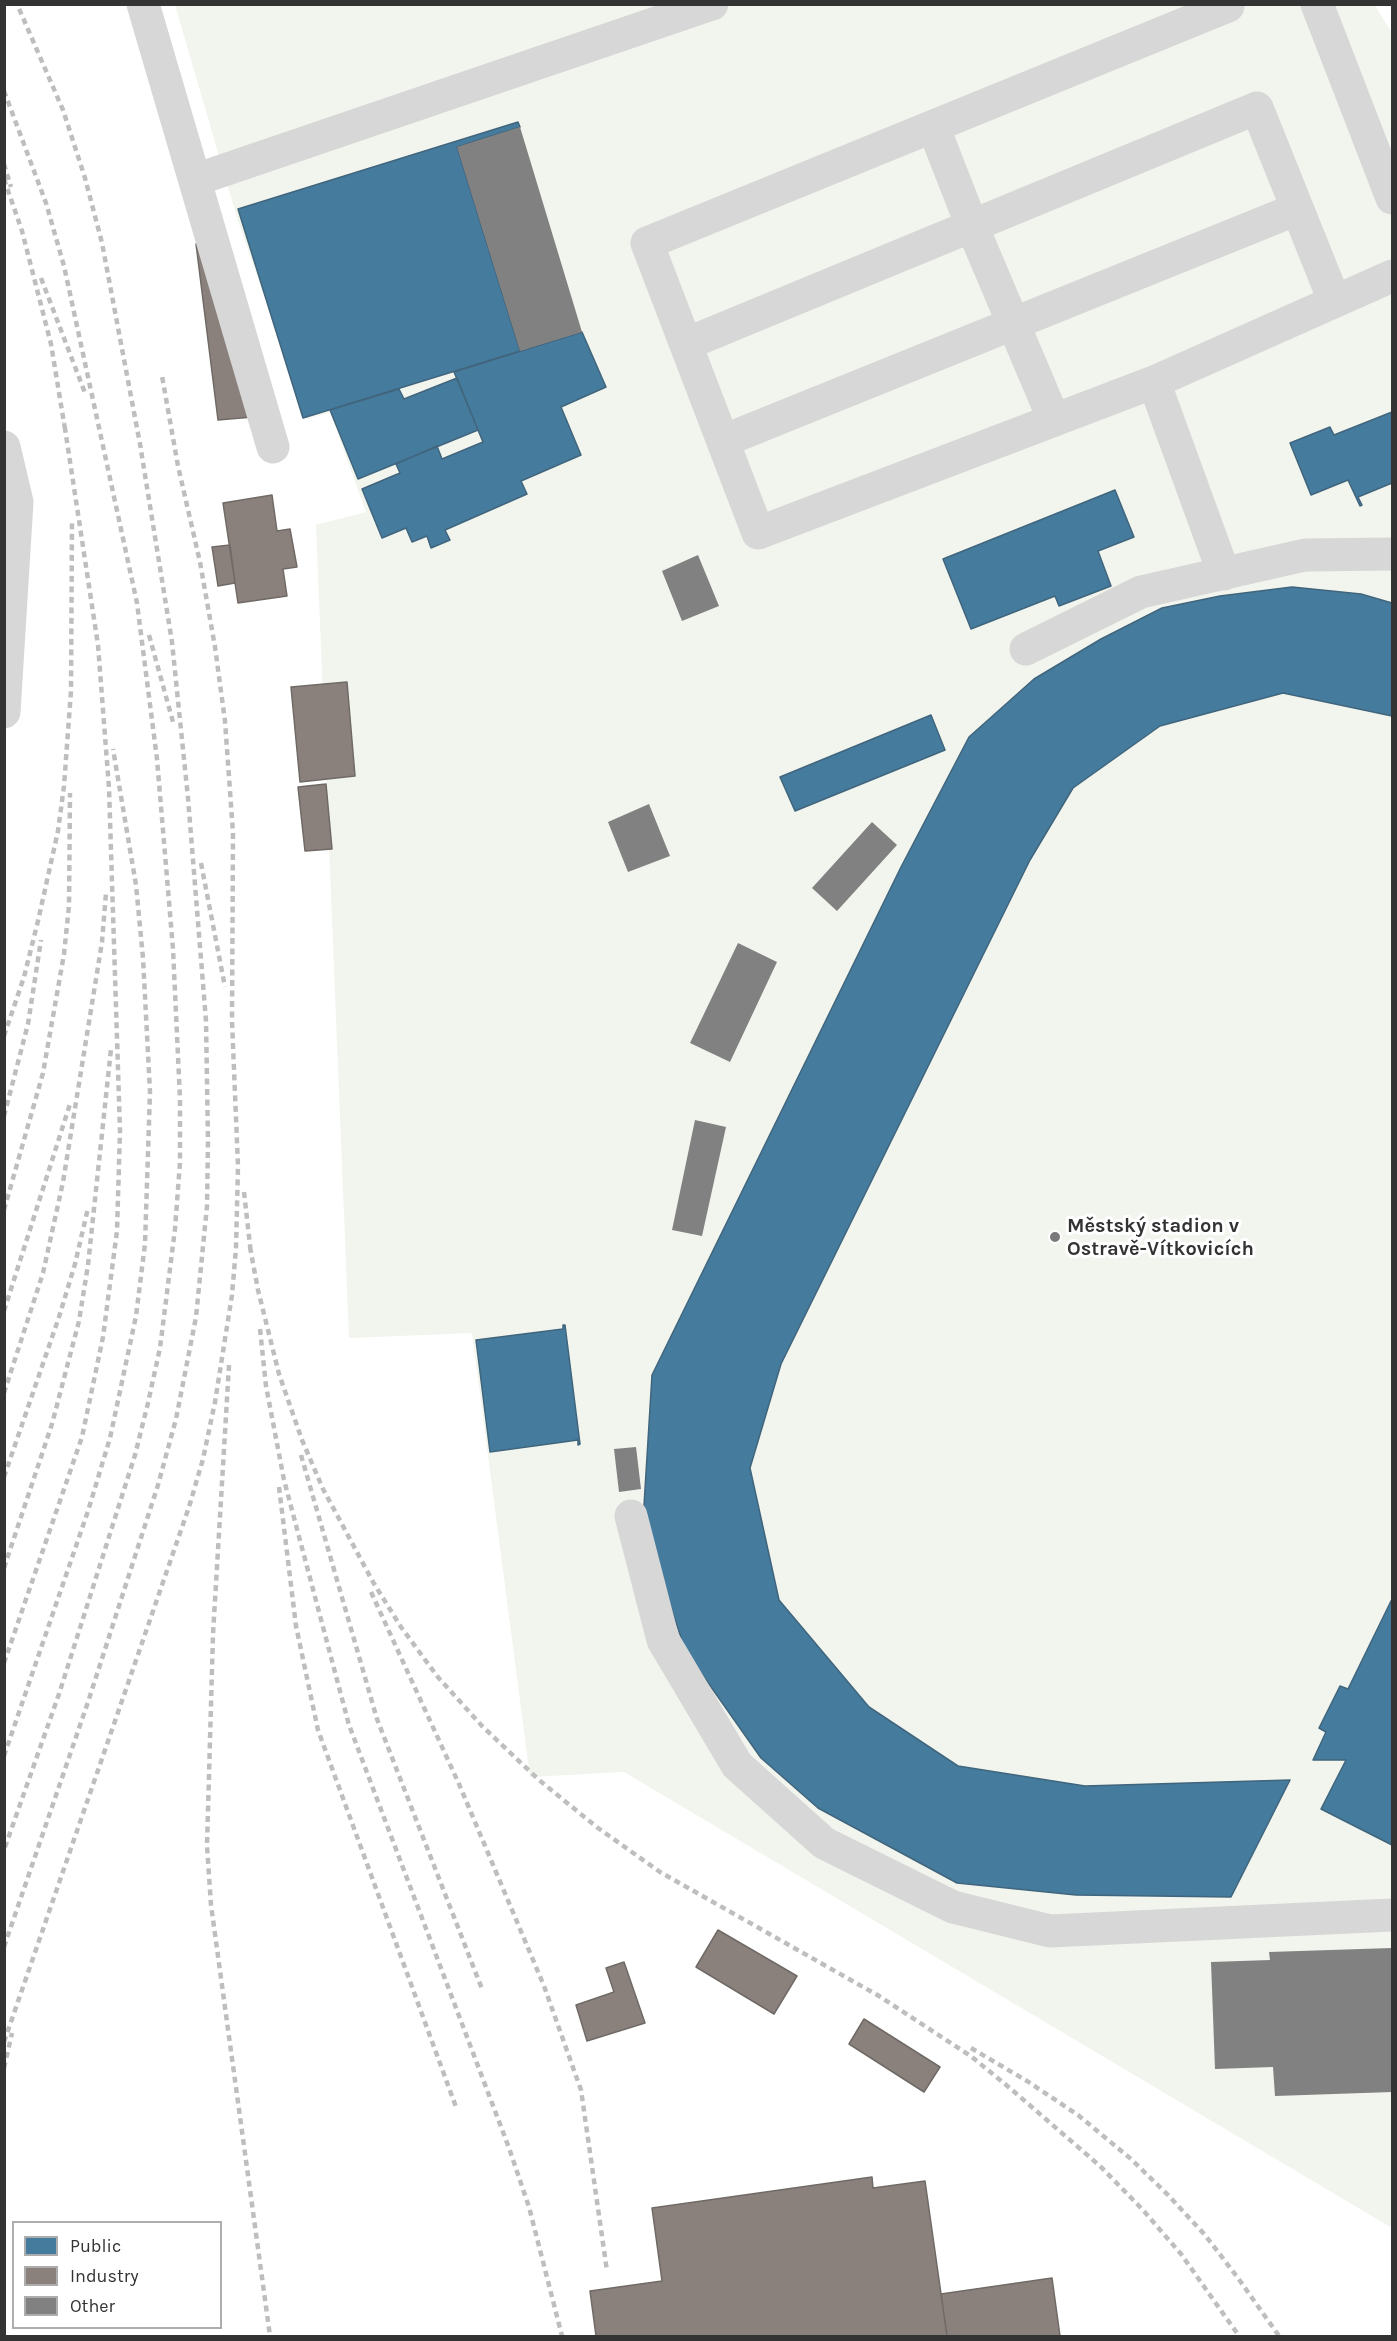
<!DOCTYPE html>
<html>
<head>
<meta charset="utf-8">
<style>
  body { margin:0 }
  #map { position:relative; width:1397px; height:2341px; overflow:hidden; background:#fff; font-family:Karla,sans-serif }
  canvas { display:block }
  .frame { position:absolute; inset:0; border:6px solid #333; pointer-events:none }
  .legend { position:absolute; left:12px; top:2221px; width:210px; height:108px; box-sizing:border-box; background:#fff; border:2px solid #adadad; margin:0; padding:8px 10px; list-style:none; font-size:18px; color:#333 }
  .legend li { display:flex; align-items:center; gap:12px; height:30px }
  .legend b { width:30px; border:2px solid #adadad }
</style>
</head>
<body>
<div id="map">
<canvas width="1397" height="2341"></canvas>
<div class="frame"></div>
<ul class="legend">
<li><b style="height:16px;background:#457b9d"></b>Public</li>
<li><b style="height:16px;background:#8a817c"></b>Industry</li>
<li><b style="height:16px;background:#818181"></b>Other</li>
</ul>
</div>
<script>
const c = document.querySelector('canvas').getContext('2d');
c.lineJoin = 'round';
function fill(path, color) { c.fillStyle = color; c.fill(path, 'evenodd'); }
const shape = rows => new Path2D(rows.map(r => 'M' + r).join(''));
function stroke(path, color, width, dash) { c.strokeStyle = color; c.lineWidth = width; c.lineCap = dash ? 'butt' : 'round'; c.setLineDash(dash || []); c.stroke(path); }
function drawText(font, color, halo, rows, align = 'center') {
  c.font = font + ' Karla,sans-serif'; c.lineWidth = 6; c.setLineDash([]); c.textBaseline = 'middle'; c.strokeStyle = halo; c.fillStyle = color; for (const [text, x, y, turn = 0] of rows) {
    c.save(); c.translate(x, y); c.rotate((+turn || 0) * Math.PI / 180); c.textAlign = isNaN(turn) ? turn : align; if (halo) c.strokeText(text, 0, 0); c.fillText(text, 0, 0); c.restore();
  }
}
const green = shape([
  [1374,4,1392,33,1392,2228,624,1772,530,1777,472,1333,349,1338,316,525,366,512,330,412,307,419,238,221,175,5]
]);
const public = shape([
  [518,122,520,127,457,147,520,351,303,418,238,209,518,122],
  [582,332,606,387,561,407,581,455,521,481,527,494,445,530,450,540,431,548,427,536,412,542,406,528,382,538,362,489,400,473,396,464,437,446,442,459,483,442,454,372,582,332],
  [457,378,478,430,358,479,330,410,399,389,404,399,457,378],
  [1392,412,1392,483,1358,497,1362,505,1360,506,1348,480,1311,495,1290,443,1330,427,1334,435,1392,412],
  [1115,490,1134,537,1098,551,1111,586,1059,606,1055,596,971,629,943,559,1115,490],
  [1292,587,1361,594,1392,603,1392,716,1283,693,1160,726,1073,788,1030,860,781,1364,750,1468,779,1600,869,1707,958,1766,1085,1786,1290,1780,1231,1897,1076,1895,957,1883,818,1808,761,1758,685,1650,643,1522,652,1375,901,867,969,737,1034,679,1101,639,1162,608,1220,596,1292,587],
  [931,715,945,750,795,811,780,777,931,715],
  [563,1325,565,1325,580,1444,578,1445,578,1440,490,1452,476,1340,563,1329,563,1325],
  [1392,1599,1392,1845,1321,1809,1346,1760,1313,1760,1326,1732,1319,1728,1340,1686,1348,1689,1392,1599]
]);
const industry = shape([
  [211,242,253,417,218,420,196,244,211,242],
  [272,495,277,531,290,529,297,567,283,569,287,596,238,603,223,503,272,495],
  [230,545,235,583,218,586,212,547,230,545],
  [347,682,355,776,300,782,291,687,347,682],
  [326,784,332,849,305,851,298,787,326,784],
  [718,1930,797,1976,774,2014,696,1967,718,1930],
  [624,1962,645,2023,587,2041,576,2005,614,1992,606,1968,624,1962],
  [864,2019,940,2067,924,2092,849,2044,864,2019],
  [872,2177,873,2188,925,2181,947,2336,596,2336,590,2291,662,2281,652,2208,872,2177],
  [1052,2278,1060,2336,947,2336,941,2294,1052,2278]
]);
const building = shape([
  [520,127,582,332,520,351,457,147],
  [698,555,719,606,682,621,662,571],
  [649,804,670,856,628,872,608,822],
  [872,822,897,845,837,911,812,888],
  [738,943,777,962,730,1062,690,1043],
  [695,1120,726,1127,702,1236,672,1230],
  [636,1447,641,1489,619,1492,614,1449],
  [1392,1948,1392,2092,1275,2096,1273,2067,1215,2069,1211,1962,1270,1960,1269,1952]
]);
const minor = shape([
  [143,4,273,447],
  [1317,4,1392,198],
  [933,126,972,226,1054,420],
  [195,180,712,4],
  [686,344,1257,108,1334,300],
  [1154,382,1392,276],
  [723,441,1297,209],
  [4,447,17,502,4,712],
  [1224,574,1154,382,758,533,647,243,1228,6],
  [1026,649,1141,592,1305,555,1392,554],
  [631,1516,663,1640,737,1765,824,1843,953,1907,1050,1931,1392,1915]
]);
const rail = shape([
  [4,91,46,203,64,266,137,603,157,759,173,949,180,1099,180,1162,175,1229,160,1348,148,1403,135,1455,59,1694,4,1850],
  [4,164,11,187],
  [4,179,22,231,51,344,65,429],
  [41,278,85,393],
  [149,635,173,722],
  [201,863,225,987],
  [4,1036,24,977,38,921,58,831,64,786,71,691,72,521],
  [4,1116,28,1024,41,940],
  [244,1192,251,1254],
  [4,1210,43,1073,64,954,69,906,70,793],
  [250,1247,258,1290,279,1374,302,1440,323,1489,373,1582,401,1627,437,1676,482,1726,539,1780,598,1828,660,1872,879,1996,972,2057,1011,2089,1100,2166,1142,2209,1181,2254,1239,2336],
  [4,1311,70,1104],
  [260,1329,266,1386,284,1480,349,1725,509,2148,529,2207,562,2336],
  [229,1365,213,1634,207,1846,211,1905,270,2336],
  [4,1393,43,1273,63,1182,102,942,106,893],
  [301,1455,377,1719,482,1989],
  [4,1477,59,1317,75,1264,88,1208],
  [279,1487,296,1626,318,1730,456,2107],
  [4,1568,52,1424,79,1321,88,1265,111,1049],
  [371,1592,459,1784,544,1986,581,2090,607,2271],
  [4,1663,82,1437,103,1337,117,1231,120,1131,109,788,98,645,64,422],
  [4,1756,88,1511,110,1438,136,1316,145,1244,150,1092,143,958,136,885,113,749],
  [4,1947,88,1702,158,1485,176,1419,196,1317,207,1206,208,1141,206,1021,188,798,172,642,140,444,102,243,85,178,63,110,17,4],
  [4,2042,189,1507,203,1459,215,1402,232,1295,236,1248,238,1166,232,1021,233,833,225,721,215,647,200,562,178,466,162,376],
  [971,2048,1027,2081,1078,2115,1131,2159,1168,2195,1205,2235,1238,2278,1279,2336],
  [4,2068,12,2033]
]);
const markers = [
  [1055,1237,6,"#7a7a7a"]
];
const poiNames = [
  ["Městský stadion v",1067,1226],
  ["Ostravě-Vítkovicích",1067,1249]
];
fill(green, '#f1f5ed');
fill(public, '#457b9d');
stroke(public, '#40657d', 1.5);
fill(industry, '#8a817c');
stroke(industry, '#706a66', 1.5);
fill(building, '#818181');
stroke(minor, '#d7d7d7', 33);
stroke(rail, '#bebebe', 4.5, [6, 4.5]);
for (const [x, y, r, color] of markers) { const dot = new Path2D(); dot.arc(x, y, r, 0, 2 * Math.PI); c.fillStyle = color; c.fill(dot); stroke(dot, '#fff', 2); }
drawText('bold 20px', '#333', '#fff', poiNames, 'left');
</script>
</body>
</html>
